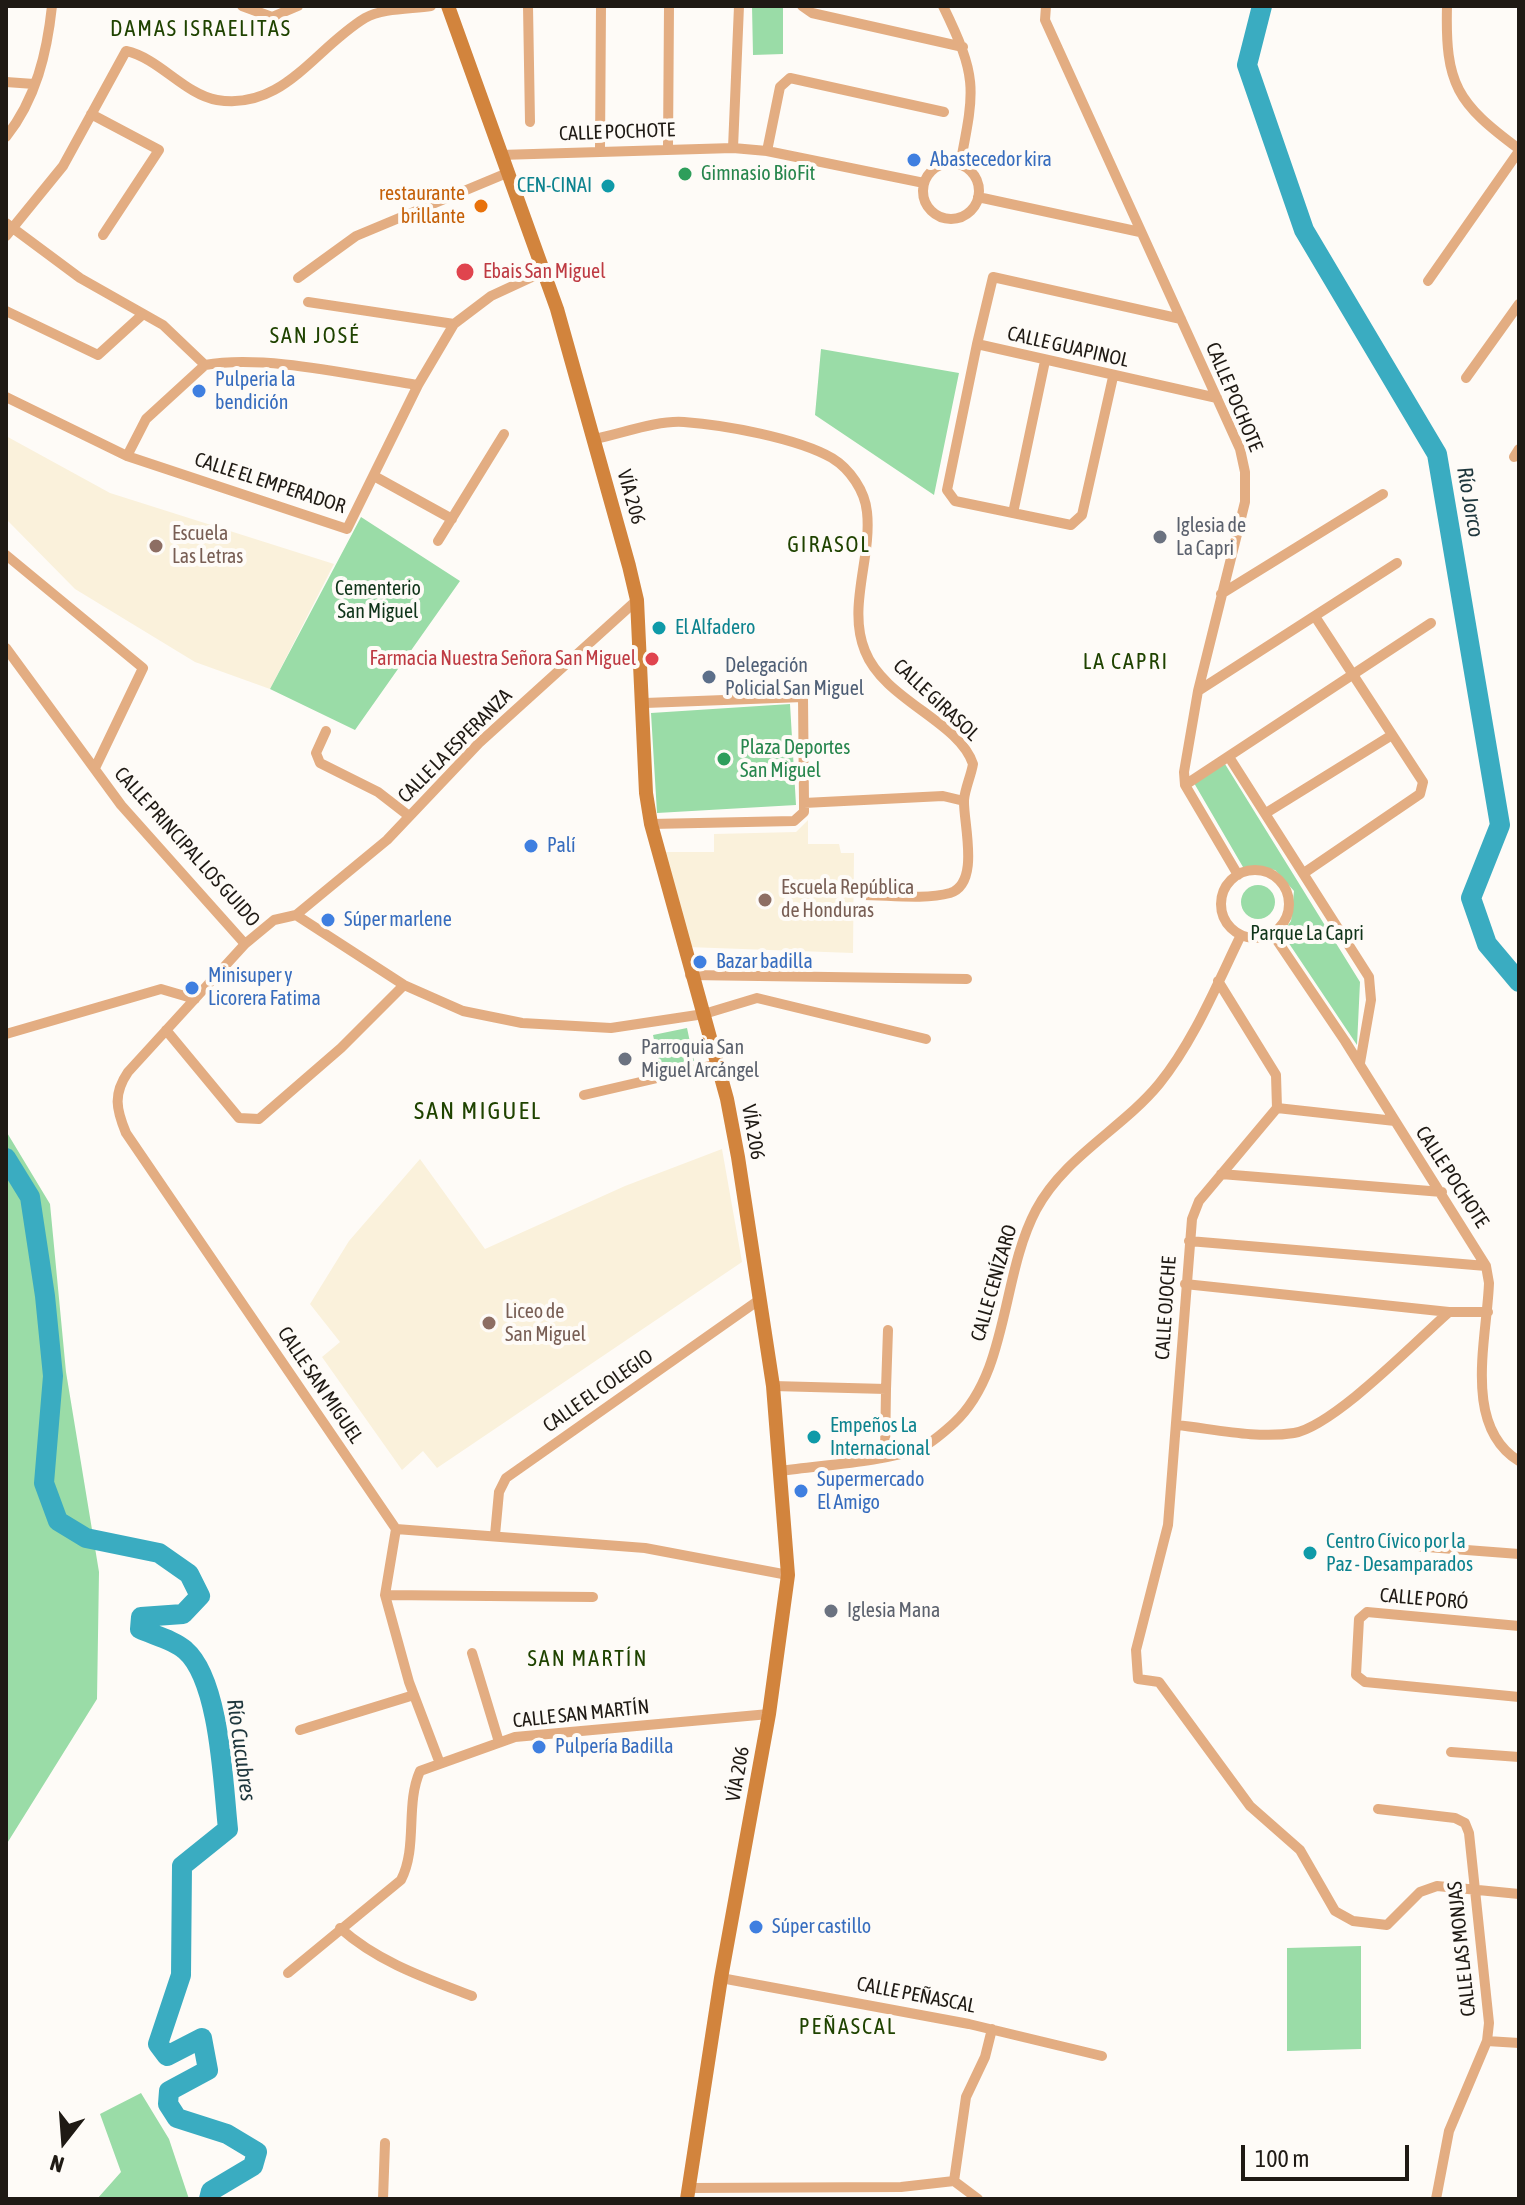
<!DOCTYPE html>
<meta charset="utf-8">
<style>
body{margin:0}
#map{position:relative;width:1525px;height:2205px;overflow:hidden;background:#fefbf7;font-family:"Asap Condensed",sans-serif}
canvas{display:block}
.frame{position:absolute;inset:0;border:8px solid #1f1a14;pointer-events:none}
.north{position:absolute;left:24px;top:2101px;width:80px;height:80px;-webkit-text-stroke:6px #fefbf7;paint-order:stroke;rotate:197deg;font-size:22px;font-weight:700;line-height:32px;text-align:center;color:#1f1a14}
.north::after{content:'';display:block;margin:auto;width:28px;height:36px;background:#1f1a14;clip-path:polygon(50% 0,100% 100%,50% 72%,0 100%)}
.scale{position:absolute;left:1241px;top:2145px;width:168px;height:36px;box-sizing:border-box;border:4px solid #1f1a14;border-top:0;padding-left:10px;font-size:24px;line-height:28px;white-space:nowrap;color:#1f1a14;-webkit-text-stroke:6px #fefbf7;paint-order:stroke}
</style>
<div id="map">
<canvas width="1525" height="2205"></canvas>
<div class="frame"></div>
<div class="north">N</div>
<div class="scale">100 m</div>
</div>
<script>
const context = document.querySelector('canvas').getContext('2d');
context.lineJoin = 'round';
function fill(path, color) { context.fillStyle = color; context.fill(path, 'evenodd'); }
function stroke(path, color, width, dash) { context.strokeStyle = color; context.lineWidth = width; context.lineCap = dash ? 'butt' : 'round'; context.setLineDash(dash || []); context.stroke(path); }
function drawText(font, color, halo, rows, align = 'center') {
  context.font = font + ' "Asap Condensed",sans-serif'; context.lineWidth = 8; context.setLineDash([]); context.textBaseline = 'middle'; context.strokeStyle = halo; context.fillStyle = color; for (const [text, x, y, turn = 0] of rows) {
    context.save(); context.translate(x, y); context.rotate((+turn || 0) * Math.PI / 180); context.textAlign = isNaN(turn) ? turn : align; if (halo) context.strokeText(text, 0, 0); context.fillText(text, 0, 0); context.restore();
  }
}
const education = new Path2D(`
 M 6,436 L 110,493 L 334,564 L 270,689 L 195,662 L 75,589 L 6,519 Z
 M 808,820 L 808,844 L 839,844 L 841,853 L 854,853 L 853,953 L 687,947 L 663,852 L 714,852 L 714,834 L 796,832 Z
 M 722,1149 L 742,1262 L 437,1468 L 423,1451 L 402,1470 L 322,1357 L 340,1342 L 310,1304 L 349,1241 L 420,1159 L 485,1249 L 625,1186 Z`);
const green = new Path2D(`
 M 752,6 L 783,6 L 783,54 L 753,55 Z
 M 821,349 L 959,373 L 934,495 L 815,415 Z
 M 361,517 L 460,581 L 355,730 L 270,689 Z
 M 790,704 L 796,805 L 657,813 L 651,713 Z
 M 1225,764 L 1360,982 L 1357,1045 L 1282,933 L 1291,921 L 1294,891 L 1275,870 L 1243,867 L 1194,783 Z
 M1241 902a17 17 0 1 1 34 0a17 17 0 1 1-34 0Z
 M 687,1028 L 694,1061 L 660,1068 L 653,1035 Z
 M 6,1131 L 50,1204 L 66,1372 L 99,1572 L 97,1699 L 6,1845 Z
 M 1361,1946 L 1361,2049 L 1287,2051 L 1287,1948 Z
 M 141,2093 L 169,2139 L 189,2199 L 97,2199 L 121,2172 L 100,2114 Z`);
const river = new Path2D(`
 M 1262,6 L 1247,65 L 1304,230 L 1437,454 L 1500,825 L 1471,898 L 1487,944 L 1519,982
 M 6,1158 L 30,1197 L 45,1296 L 53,1376 L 44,1483 L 58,1521 L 86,1538 L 159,1553 L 189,1574 L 200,1596 L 183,1614 L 141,1617 L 140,1629 C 153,1635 174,1640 185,1650 C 220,1680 223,1784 228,1829 L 182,1866 L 181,1975 L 158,2044 L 167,2056 L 202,2038 L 208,2070 L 169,2091 L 168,2104 L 177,2118 L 227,2134 L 257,2152 L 253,2166 L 211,2191 L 209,2199`);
const minor = new Path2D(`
 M 242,6 L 272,17 L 298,6
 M 528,6 L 530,122
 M 802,6 L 812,13 L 963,47
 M 943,6 C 978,78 975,88 960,165
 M 1046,6 L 1045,20 L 1240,449 L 1245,472 L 1245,502 L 1198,691 L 1184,772 L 1185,785 L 1238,875
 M 1447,6 C 1445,85 1457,103 1519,149
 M 6,82 L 34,84
 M 91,114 L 159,150 L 103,235
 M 6,137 C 36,99 47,53 52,6
 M 668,148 L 669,6
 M 733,148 L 739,6
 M 600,149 L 601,6
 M 767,151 L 780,87 L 790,78 L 944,112
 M 500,155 L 733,148 L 767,151 L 924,183
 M923 191a28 28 0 1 1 56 0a28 28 0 1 1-56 0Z
 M 978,197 L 1140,232
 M 6,223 L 80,278 L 163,325 L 205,365
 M 6,236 L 63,166 L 126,51 C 159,58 184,94 217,100 C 283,111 314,49 365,18 C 382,8 412,9 431,6
 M 298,278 L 356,236 L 507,173
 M 1428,281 L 1519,151
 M 308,302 L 454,324
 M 6,311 L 98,355 L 142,315
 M 1181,319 L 993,277 L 977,344 L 1217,398
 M 977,344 L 947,490 L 955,501 L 1071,525 L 1082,515 L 1113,377
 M 205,365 C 265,354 356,376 418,385
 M 1466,378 L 1519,304
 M 6,397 L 127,456 L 347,529 L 418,385 L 454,324 L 491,296 L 545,271
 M 594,439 C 621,434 656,420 684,422 C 725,425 797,438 832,458 C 850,469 865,491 867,512 C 872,558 847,607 865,651 C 884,700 959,721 973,764 C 971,776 965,788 964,800 C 963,823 981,883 950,893 C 924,900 889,895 862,895
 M 127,456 L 146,419 L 205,365
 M 1514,457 L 1519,449
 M 374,476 L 452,519
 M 1013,513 L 1045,361
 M 438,541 L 504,434
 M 6,555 L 143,668 L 95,768
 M 1221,594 L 1383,494
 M 6,648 L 121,805 L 245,944
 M 1198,691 L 1397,563
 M 645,703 L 803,697 L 804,803
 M 326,731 L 316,753 L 320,763 L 378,792 L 409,816
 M 1229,757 L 1369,977 L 1371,1000 L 1360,1063
 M 1185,785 L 1431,623
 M 1266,813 L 1392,735
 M 651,824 L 794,821 L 804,812 L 804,803 L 943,796 L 964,801
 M1221 904a34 34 0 1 1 68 0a34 34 0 1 1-68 0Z
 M 1304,873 L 1420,794 L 1423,782 L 1316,618
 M 296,915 L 387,840 L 479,743 L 637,600
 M 1272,933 L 1345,1041 L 1486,1266 L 1489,1283 C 1487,1339 1462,1426 1519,1461
 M 690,975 L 967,979
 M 1218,981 L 1276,1075 L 1277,1108 L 1199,1201 L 1192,1219 L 1168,1525 L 1136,1650 L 1138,1679 L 1159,1682 L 1250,1806 L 1300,1850 L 1335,1911 L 1353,1921 L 1387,1925 L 1420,1892 L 1437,1886 L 1519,1894
 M 166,1030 L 239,1118 L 259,1119 L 341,1048 L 404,985
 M 6,1034 L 161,989 L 195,999
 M 584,1095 L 718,1064
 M 1277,1108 L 1395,1121
 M 1221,1174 L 1442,1192
 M 1189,1241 L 1486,1266
 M 1185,1284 L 1449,1312 L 1488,1312
 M 773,1386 L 886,1389 L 885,1455
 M 886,1389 L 888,1330
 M 1177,1425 C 1214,1429 1257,1439 1294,1433 C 1334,1426 1416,1341 1449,1312
 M 781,1471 C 821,1465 884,1462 920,1448 C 931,1444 945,1431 954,1423 C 1009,1372 1001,1276 1036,1210 C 1064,1157 1122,1129 1159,1084 C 1194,1041 1217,984 1241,935
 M 396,1529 L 385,1595 L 409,1682 L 439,1761
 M 495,1535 L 499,1492 L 506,1478 L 759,1300
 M 1414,1546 L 1519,1554
 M 788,1575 L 645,1548 L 396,1529 L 126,1133 C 116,1109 113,1094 128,1072 L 245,944 L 274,920 L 296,915 L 404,985 L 463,1011 L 522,1023 L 611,1028 L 704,1014 L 757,998 L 926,1039
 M 385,1595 L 593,1597
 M 1519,1626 L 1367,1612 L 1359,1619 L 1356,1675 L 1365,1682 L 1519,1697
 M 472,1653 L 499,1742
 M 300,1730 L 414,1695
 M 1451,1752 L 1519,1757
 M 1378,1809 L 1455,1818 L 1465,1823 L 1469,1833 L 1489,2023 L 1487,2041 L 1449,2131 L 1436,2199
 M 340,1928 C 378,1962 425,1978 472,1996
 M 288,1973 L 401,1880 C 418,1847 405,1805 420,1771 L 515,1737 L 769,1714
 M 721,1978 L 969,2024 L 1102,2056
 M 1487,2041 L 1519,2043
 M 954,2181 L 966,2097 L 985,2057 L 992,2029
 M 689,2188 L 901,2187 L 954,2181 L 978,2199
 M 383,2199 L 385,2143`);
const secondary = new Path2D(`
 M 448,6 L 557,309 L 629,566 L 637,600 L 646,793 L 651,824 L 727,1099 L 738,1157 L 773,1386 L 788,1575 L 769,1714 L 721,1978 L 687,2199`);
const markers = [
 [914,160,8,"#3f7fe0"],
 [685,174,8,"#2e9e5b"],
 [608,186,8,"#0f9aa8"],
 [481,206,8,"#e8710a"],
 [465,272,10,"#e0444e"],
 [199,391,8,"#3f7fe0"],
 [1160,537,8,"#6b7280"],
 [156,546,8,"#8d6e63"],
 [659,628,8,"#0f9aa8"],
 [652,659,8,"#e0444e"],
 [709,677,8,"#5c6f8a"],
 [724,759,8,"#2e9e5b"],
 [531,846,8,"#3f7fe0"],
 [765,900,8,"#8d6e63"],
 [328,920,8,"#3f7fe0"],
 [700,962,8,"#3f7fe0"],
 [192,988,8,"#3f7fe0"],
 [625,1059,8,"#6b7280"],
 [489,1323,8,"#8d6e63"],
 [814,1437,8,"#0f9aa8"],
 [801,1491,8,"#3f7fe0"],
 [1310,1553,8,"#0f9aa8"],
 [831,1611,8,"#6b7280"],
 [539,1747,8,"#3f7fe0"],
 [756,1927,8,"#3f7fe0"]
];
const streetNames = [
 ["CALLE POCHOTE",617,132,-2],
 ["CALLE GUAPINOL",1068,347,13],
 ["CALLE POCHOTE",1234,397,67],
 ["CALLE EL EMPERADOR",270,483,18],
 ["VÍA 206",631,497,74],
 ["CALLE GIRASOL",936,700,43],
 ["CALLE LA ESPERANZA",455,746,-45],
 ["CALLE PRINCIPAL LOS GUIDO",187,847,48],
 ["VÍA 206",753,1132,80],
 ["CALLE POCHOTE",1452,1177,57],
 ["CALLE CENÍZARO",994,1283,-74],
 ["CALLE OJOCHE",1166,1308,-86],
 ["CALLE SAN MIGUEL",320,1385,56],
 ["CALLE EL COLEGIO",598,1391,-35],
 ["CALLE PORÓ",1424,1599,5],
 ["CALLE SAN MARTÍN",581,1714,-6],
 ["VÍA 206",738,1774,-80],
 ["CALLE LAS MONJAS",1462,1949,-96],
 ["CALLE PEÑASCAL",916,1995,11]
];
const shopNames = [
 ["Abastecedor kira",930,160],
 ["Pulperia la",215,380],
 ["bendición",215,403],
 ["Palí",547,846],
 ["Súper marlene",344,920],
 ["Bazar badilla",716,962],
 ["Minisuper y",208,976],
 ["Licorera Fatima",208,999],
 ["Supermercado",817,1480],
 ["El Amigo",817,1503],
 ["Pulpería Badilla",555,1747],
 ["Súper castillo",772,1927]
];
const leisureNames = [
 ["Gimnasio BioFit",701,174],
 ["Plaza Deportes",740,748],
 ["San Miguel",740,771]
];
const cultureNames = [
 ["CEN-CINAI",592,186,"right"],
 ["El Alfadero",675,628],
 ["Empeños La",830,1426],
 ["Internacional",830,1449],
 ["Centro Cívico por la",1326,1542],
 ["Paz - Desamparados",1326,1565]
];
const foodNames = [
 ["restaurante",465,194],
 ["brillante",465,217]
];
const healthNames = [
 ["Ebais San Miguel",483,272],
 ["Farmacia Nuestra Señora San Miguel",636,659,"right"]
];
const worshipNames = [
 ["Iglesia de",1176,526],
 ["La Capri",1176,549],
 ["Parroquia San",641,1048],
 ["Miguel Arcángel",641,1071],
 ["Iglesia Mana",847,1611]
];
const educationNames = [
 ["Escuela",172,534],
 ["Las Letras",172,557],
 ["Escuela República",781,888],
 ["de Honduras",781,911],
 ["Liceo de",505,1312],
 ["San Miguel",505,1335]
];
const parkNames = [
 ["Cementerio",378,589],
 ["San Miguel",378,612],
 ["Parque La Capri",1307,934]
];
const serviceNames = [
 ["Delegación",725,666],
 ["Policial San Miguel",725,689]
];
const neighbourhoodNames = [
 ["DAMAS ISRAELITAS",201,29],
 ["SAN JOSÉ",315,336],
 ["GIRASOL",829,545],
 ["LA CAPRI",1126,662],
 ["SAN MARTÍN",588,1659],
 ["PEÑASCAL",848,2027]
];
const waterNames = [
 ["Río Jorco",1470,502,80],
 ["Río Cucubres",241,1750,82]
];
const quarterNames = [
 ["SAN MIGUEL",478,1111]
];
fill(education, '#faf1db');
fill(green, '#9adca7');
stroke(river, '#3aacc1', 20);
stroke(minor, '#e3ad82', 10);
stroke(secondary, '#d2843d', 14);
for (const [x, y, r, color] of markers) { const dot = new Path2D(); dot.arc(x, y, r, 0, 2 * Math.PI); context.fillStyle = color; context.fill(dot); stroke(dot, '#fefbf7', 3); }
drawText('20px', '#1f1a14', '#fefbf7', streetNames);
drawText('20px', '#366cbe', '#fefbf7', shopNames, 'left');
drawText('20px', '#27864d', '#fefbf7', leisureNames, 'left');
drawText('20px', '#0d838f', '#fefbf7', cultureNames, 'left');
drawText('20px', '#c56008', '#fefbf7', foodNames, 'right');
drawText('20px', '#be3a42', '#fefbf7', healthNames, 'left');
drawText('20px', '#5b616d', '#fefbf7', worshipNames, 'left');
drawText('20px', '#785e54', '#fefbf7', educationNames, 'left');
drawText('20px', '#0f3419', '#fefbf7', parkNames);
drawText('20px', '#4e5e75', '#fefbf7', serviceNames, 'left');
context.letterSpacing = '2px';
drawText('22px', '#1f4300', '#fefbf7', neighbourhoodNames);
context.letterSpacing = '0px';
drawText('italic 22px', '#1e363c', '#fefbf7', waterNames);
context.letterSpacing = '2px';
drawText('24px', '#1f4300', '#fefbf7', quarterNames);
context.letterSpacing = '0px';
</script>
